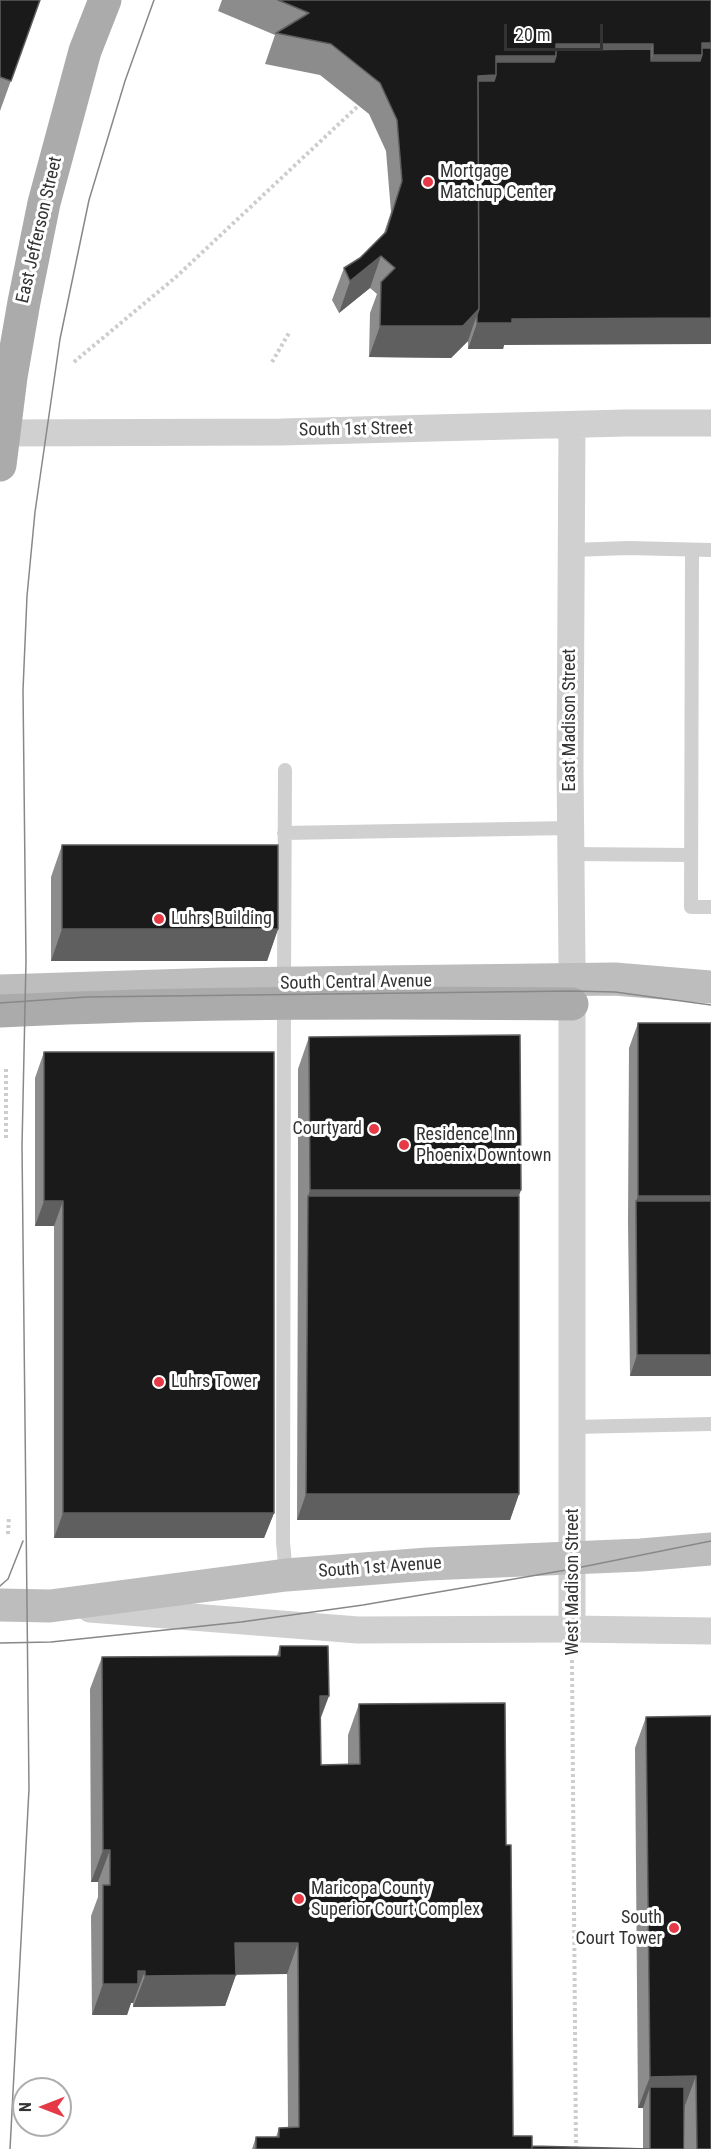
<!DOCTYPE html>
<style>
body{margin:0}
#map{position:relative;width:711px;height:2149px;overflow:hidden;background:#fff;font-family:"Roboto Condensed",sans-serif}
canvas{display:block}
.north{position:absolute;left:12px;top:2077px;width:60px;height:60px;box-sizing:border-box;background:#fff;border:2px solid #adadad;border-radius:50%;rotate:270deg;font-size:16px;font-weight:700;line-height:24px;text-align:center;color:#333}
.north::after{content:'';display:block;margin:auto;width:21px;height:27px;background:#e63946;clip-path:polygon(50% 0,100% 100%,50% 72%,0 100%)}
.scale{position:absolute;left:504px;top:24px;width:99px;height:27px;box-sizing:border-box;border:3px solid #333;border-top:0;padding-left:8px;font-size:18px;line-height:21px;white-space:nowrap;color:#333;-webkit-text-stroke:4px #fff;paint-order:stroke}
</style>
<div id="map">
<canvas width="711" height="2149"></canvas>
<div class="north">N</div>
<div class="scale">20 m</div>
</div>
<script>
const context = document.querySelector('canvas').getContext('2d');
context.lineJoin = 'round';
function stroke(path, color, width, dash) { context.strokeStyle = color; context.lineWidth = width; context.lineCap = dash ? 'butt' : 'round'; context.setLineDash(dash || []); context.stroke(path); }
function fill(path, color) { context.fillStyle = color; context.fill(path, 'evenodd'); }
function drawText(font, color, halo, rows, align = 'center') {
  context.font = font + ' "Roboto Condensed",sans-serif'; context.lineWidth = 6; context.setLineDash([]); context.textBaseline = 'middle'; context.strokeStyle = halo; context.fillStyle = color; for (const [text, x, y, turn = 0] of rows) {
    context.save(); context.translate(x, y); context.rotate((+turn || 0) * Math.PI / 180); context.textAlign = isNaN(turn) ? turn : align; if (halo) context.strokeText(text, 0, 0); context.fillText(text, 0, 0); context.restore();
  }
}
const path = new Path2D(`
 M 74,362 L 176,277 L 358,106
 M 272,362 L 289,333
 M 6,1069 L 6,1141
 M 8,1534 L 9,1516
 M 572,1660 L 576,2149`);
const service = new Path2D(`
 M 572,550 L 628,548 L 711,550
 M 692,550 L 691,907 L 711,907
 M 284,833 L 570,828
 M 570,854 L 691,855
 M 284,983 L 285,770
 M 284,1004 L 283,1542 L 286,1575
 M 573,1427 L 711,1424`);
const minor = new Path2D(`
 M 572,425 L 570,767 L 572,964 L 572,1629
 M 0,433 L 281,432 L 625,423 L 711,423
 M 90,1609 L 358,1630 L 572,1629 L 711,1631`);
const secondary = new Path2D(`
 M 0,991 L 222,984 L 615,979 L 711,987
 M 0,1605 L 50,1606 L 286,1575 L 428,1564 L 641,1555 L 711,1549`);
const primary = new Path2D(`
 M 0,465 L 11,377 L 24,302 L 44,203 L 85,51 L 105,0
 M 0,1011 C 190,1002 381,1002 572,1004`);
const tram = new Path2D(`
 M 0,1003 L 86,997 L 572,991 L 615,992 L 711,1005
 M 0,1586 L 8,1579 L 23,1541
 M 0,1643 L 51,1642 L 241,1622 L 363,1605 L 572,1569 L 711,1541
 M 10,2149 L 29,1789 L 22,1146 L 26,961 L 23,690 L 27,596 L 35,512 L 60,339 L 89,200 L 125,81 L 154,0`);
const wall = new Path2D(`
 M 0,0 L 40,0 L 0,111 Z
 M 222,0 L 711,0 L 504,345 L 503,349 L 468,349 L 468,341 L 451,358 L 369,357 L 370,313 L 377,294 L 370,288 L 339,313 L 332,300 L 344,268 L 360,258 L 384,233 L 391,212 L 386,151 L 369,114 L 320,75 L 265,64 L 275,35 L 218,11 Z
 M 62,845 L 278,929 L 267,961 L 51,961 L 51,877 Z
 M 638,1023 L 711,1376 L 630,1376 L 628,1222 L 629,1048 Z
 M 309,1037 L 519,1196 L 519,1494 L 510,1520 L 297,1520 L 298,1222 L 298,1069 Z
 M 44,1052 L 274,1513 L 264,1538 L 54,1538 L 54,1226 L 35,1226 L 35,1078 Z
 M 280,1646 L 320,1720 L 321,1765 L 348,1764 L 348,1735 L 359,1704 L 506,1845 L 513,2136 L 532,2146 L 643,2149 L 643,2108 L 638,2108 L 635,1748 L 646,1717 L 711,2149 L 685,2149 L 684,2108 L 684,2149 L 252,2149 L 256,2137 L 276,2137 L 279,2128 L 288,2127 L 287,1974 L 236,1974 L 225,2006 L 133,2007 L 133,2003 L 131,2003 L 127,2015 L 92,2015 L 91,1916 L 98,1897 L 98,1882 L 91,1882 L 90,1689 L 102,1657 L 277,1656 Z`);
const shadedWall = new Path2D(`
 M 702,43 L 711,43 L 711,74 L 642,87 L 653,55 Z
 M 556,44 L 653,44 L 642,75 L 476,107 L 478,76 L 496,56 Z
 M 381,256 L 370,288 L 339,313 L 350,281 Z
 M 479,309 L 468,341 L 451,358 L 369,357 L 380,326 Z
 M 711,318 L 711,344 L 504,345 L 503,349 L 468,349 L 477,323 L 512,319 Z
 M 62,929 L 278,929 L 267,961 L 51,961 Z
 M 310,1190 L 521,1190 L 510,1222 L 308,1196 Z
 M 638,1196 L 711,1196 L 711,1222 L 636,1201 Z
 M 44,1201 L 63,1201 L 54,1226 L 35,1226 Z
 M 637,1355 L 711,1355 L 711,1376 L 630,1376 Z
 M 306,1494 L 519,1494 L 510,1520 L 297,1520 Z
 M 63,1513 L 274,1513 L 264,1538 L 54,1538 Z
 M 320,1696 L 329,1696 L 317,1728 Z
 M 103,1850 L 110,1850 L 98,1882 L 91,1882 Z
 M 235,1943 L 298,1943 L 287,1974 L 224,1975 Z
 M 138,1971 L 145,1971 L 133,2003 L 131,2003 L 127,2015 L 92,2015 L 103,1984 Z
 M 236,1975 L 225,2006 L 133,2007 L 145,1976 Z
 M 696,2076 L 684,2108 L 650,2087 L 643,2108 L 638,2108 L 650,2077 Z`);
const building = new Path2D(`
 M 0,0 L 40,0 L 11,81 L 0,77 Z
 M 278,0 L 711,0 L 711,43 L 702,43 L 702,55 L 653,55 L 653,44 L 556,44 L 556,56 L 496,56 L 496,75 L 478,76 L 479,309 L 463,326 L 380,326 L 381,282 L 395,268 L 381,256 L 350,281 L 344,268 L 360,258 L 386,232 L 402,181 L 397,120 L 380,83 L 331,44 L 276,33 L 309,13 Z
 M 702,48 L 711,48 L 711,318 L 512,319 L 512,323 L 477,323 L 477,315 L 479,309 L 478,81 L 494,81 L 496,75 L 496,62 L 554,62 L 556,56 L 556,50 L 651,49 L 651,61 L 700,61 L 702,55 Z
 M 62,845 L 278,845 L 278,929 L 62,929 Z
 M 638,1023 L 711,1023 L 711,1196 L 638,1196 Z
 M 520,1035 L 521,1190 L 310,1190 L 309,1037 Z
 M 44,1052 L 274,1052 L 274,1513 L 63,1513 L 63,1201 L 44,1201 Z
 M 308,1196 L 519,1196 L 519,1494 L 306,1494 Z
 M 636,1201 L 711,1201 L 711,1355 L 637,1355 Z
 M 280,1646 L 328,1646 L 329,1696 L 320,1696 L 321,1765 L 360,1764 L 359,1704 L 505,1703 L 506,1845 L 511,1845 L 513,2136 L 532,2136 L 532,2149 L 256,2149 L 256,2137 L 279,2137 L 279,2128 L 299,2127 L 298,1943 L 235,1943 L 236,1975 L 145,1976 L 145,1971 L 138,1971 L 138,1984 L 103,1984 L 103,1885 L 110,1885 L 110,1850 L 103,1850 L 102,1657 L 280,1656 Z
 M 711,1716 L 711,2149 L 697,2149 L 696,2076 L 650,2077 L 646,1717 Z
 M 650,2087 L 684,2087 L 684,2149 L 532,2149 L 532,2146 L 650,2149 Z`);
const markers = [
 [428,182,6,"#e63946"],
 [159,919,6,"#e63946"],
 [374,1129,6,"#e63946"],
 [404,1145,6,"#e63946"],
 [159,1382,6,"#e63946"],
 [299,1899,6,"#e63946"],
 [674,1928,6,"#e63946"]
];
const poiNames = [
 ["Mortgage",440,172],
 ["Matchup Center",440,193],
 ["Luhrs Building",171,919],
 ["Courtyard",362,1129,"right"],
 ["Residence Inn",416,1135],
 ["Phoenix Downtown",416,1156],
 ["Luhrs Tower",171,1382],
 ["Maricopa County",311,1889],
 ["Superior Court Complex",311,1910],
 ["South",662,1918,"right"],
 ["Court Tower",662,1939,"right"]
];
const streetNames = [
 ["East Jefferson Street",40,230,-77],
 ["South 1st Street",356,430,-1],
 ["East Madison Street",570,720,-90],
 ["South Central Avenue",356,983,-1],
 ["South 1st Avenue",380,1568,-4],
 ["West Madison Street",573,1582,-90]
];
stroke(path, '#cdcdcd', 4, [3, 3]);
stroke(service, '#d0d0d0', 14);
stroke(minor, '#d0d0d0', 27);
stroke(secondary, '#bdbdbd', 33);
stroke(primary, '#ababab', 33);
stroke(tram, '#888', 1.5);
fill(wall, '#8c8c8c');
fill(shadedWall, '#5f5f5f');
fill(building, '#1a1a1a');
stroke(building, '#5f5f5f', 1.5);
for (const [x, y, r, color] of markers) { const dot = new Path2D(); dot.arc(x, y, r, 0, 2 * Math.PI); context.fillStyle = color; context.fill(dot); stroke(dot, '#fff', 2); }
drawText('18px', '#333', '#fff', poiNames, 'left');
drawText('18px', '#333', '#fff', streetNames);
</script>
